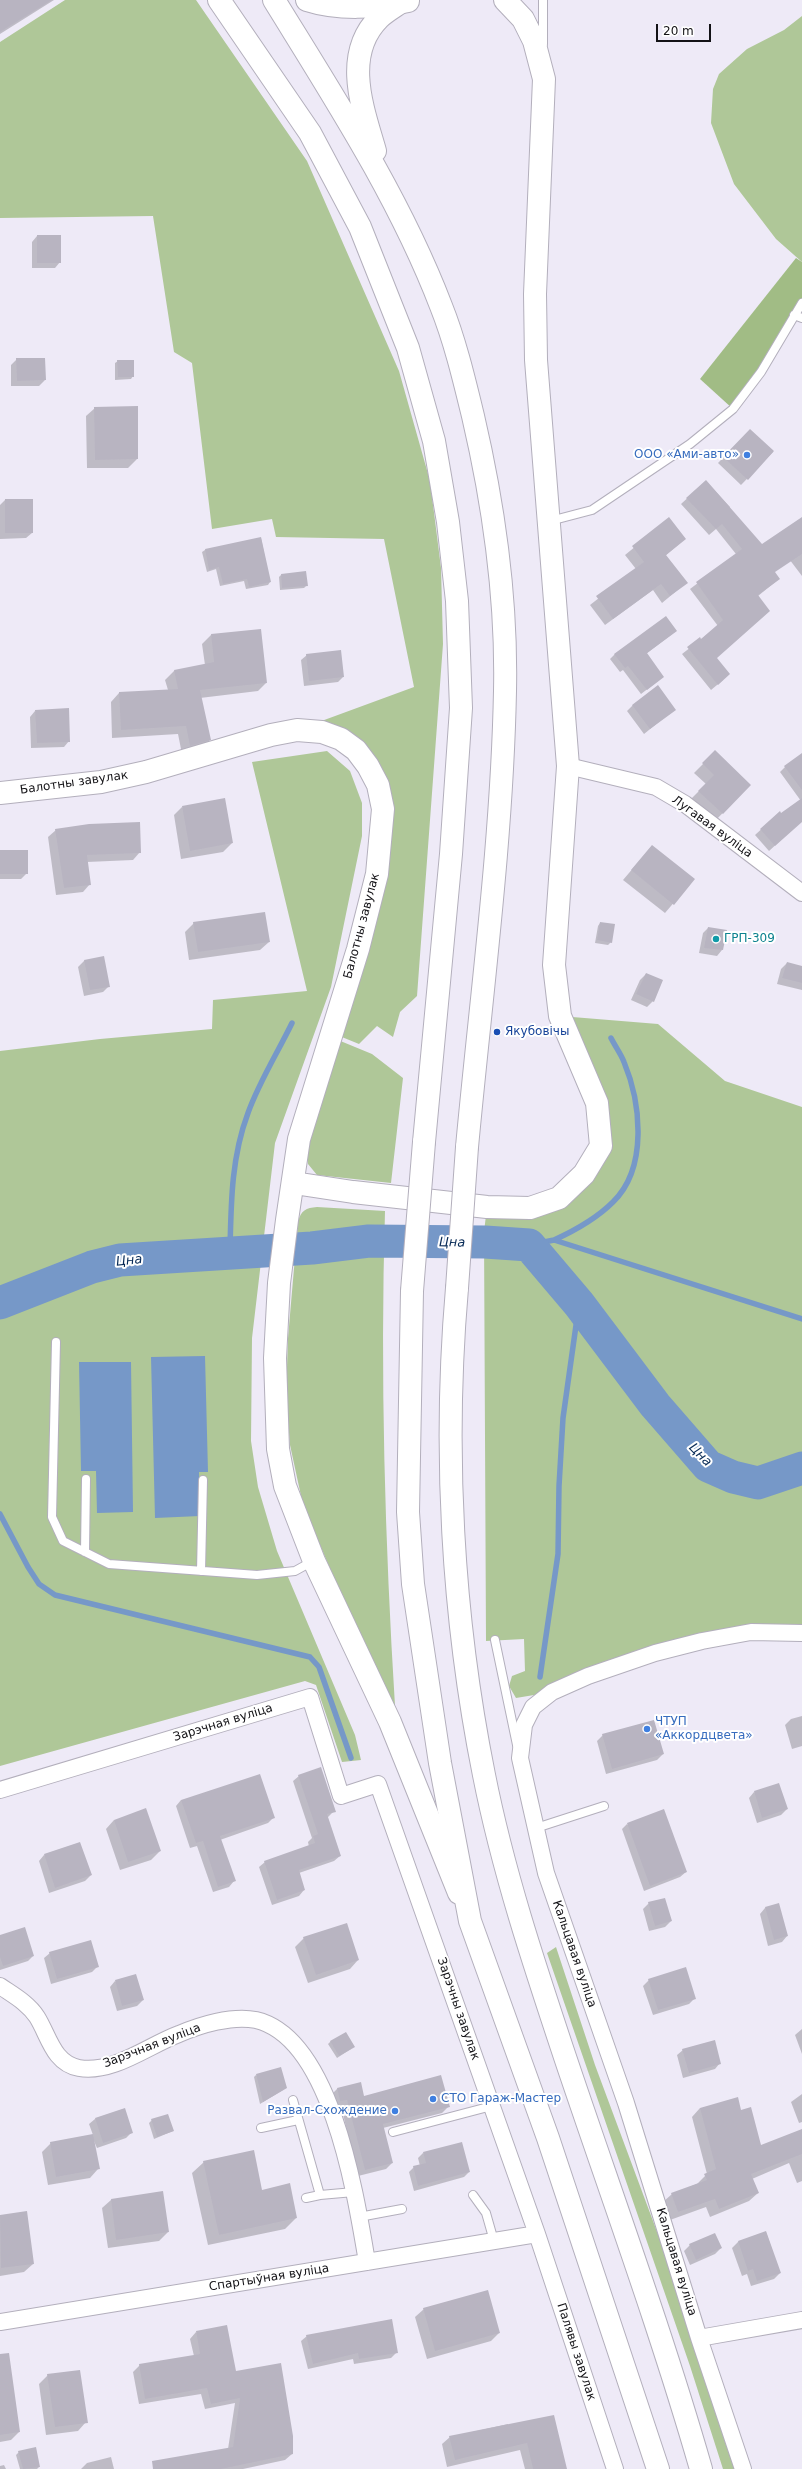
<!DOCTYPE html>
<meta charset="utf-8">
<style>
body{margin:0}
#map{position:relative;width:802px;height:2469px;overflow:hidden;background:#eeeaf7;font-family:"DejaVu Sans",sans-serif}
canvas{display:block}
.scale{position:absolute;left:656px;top:24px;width:55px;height:18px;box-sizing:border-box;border:2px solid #131216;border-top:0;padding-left:5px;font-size:12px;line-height:14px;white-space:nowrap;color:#131216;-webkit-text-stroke:3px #fff;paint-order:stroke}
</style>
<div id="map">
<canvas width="802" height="2469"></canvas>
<div class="scale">20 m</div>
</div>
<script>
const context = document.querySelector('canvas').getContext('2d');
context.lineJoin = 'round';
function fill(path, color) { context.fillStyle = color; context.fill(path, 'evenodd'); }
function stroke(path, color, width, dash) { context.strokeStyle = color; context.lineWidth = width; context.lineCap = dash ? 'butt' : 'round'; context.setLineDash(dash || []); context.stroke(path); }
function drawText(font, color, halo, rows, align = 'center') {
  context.font = font + ' "DejaVu Sans",sans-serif'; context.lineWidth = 4; context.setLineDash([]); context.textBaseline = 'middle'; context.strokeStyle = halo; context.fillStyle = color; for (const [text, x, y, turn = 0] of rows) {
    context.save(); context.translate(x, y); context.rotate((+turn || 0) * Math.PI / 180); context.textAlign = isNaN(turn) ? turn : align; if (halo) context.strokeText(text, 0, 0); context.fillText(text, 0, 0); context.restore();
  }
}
const green = new Path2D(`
 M 65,0 L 196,0 L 307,161 L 399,371 L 430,481 L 441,568 L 443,644 L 417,996 L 400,1012 L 393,1037 L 377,1026 L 359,1044 L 332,1033 L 382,833 L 356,750 L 297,730 L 414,687 L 384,539 L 276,537 L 272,519 L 212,529 L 192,363 L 174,352 L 153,216 L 0,218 L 0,42 Z
 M 802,16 L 802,262 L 776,239 L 734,184 L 711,123 L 713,89 L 719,74 L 747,49 L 784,30 Z
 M 327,751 L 350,771 L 362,803 L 362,836 L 331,987 L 275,1143 L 252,1338 L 251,1441 L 258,1487 L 277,1551 L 355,1735 L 361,1760 L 342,1762 L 316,1685 L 305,1681 L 0,1766 L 0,1051 L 100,1039 L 212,1029 L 213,1000 L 307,991 L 252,762 Z
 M 560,1016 L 658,1024 L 725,1081 L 802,1107 L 802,1633 L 751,1632 L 552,1692 L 516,1698 L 509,1686 L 512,1676 L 525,1671 L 524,1639 L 486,1641 L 484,1232 L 487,1207 L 559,1198 L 601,1146 Z
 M 338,1040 L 372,1054 L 403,1078 L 391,1183 L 317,1175 L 308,1164 L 305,1146 Z
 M 317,1207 L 385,1211 C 380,1376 385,1542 395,1706 L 388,1705 L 303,1505 L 290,1445 L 286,1396 L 288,1338 L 298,1222 C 301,1210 306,1208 317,1207 Z
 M 556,1947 L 595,2065 L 669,2264 L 739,2469 L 723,2469 L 690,2366 L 547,1953 Z`);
const forest = new Path2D(`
 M 796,258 L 802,262 L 802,303 L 733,409 L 700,379 Z`);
const water = new Path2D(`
 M 205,1356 L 208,1472 L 199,1472 L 200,1516 L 155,1518 L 151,1357 Z
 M 79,1362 L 131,1362 L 133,1512 L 97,1513 L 96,1471 L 81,1471 Z`);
const shadow = new Path2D(`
 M 0,0 L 54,0 L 0,34 Z
 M 37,236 L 60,262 L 55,268 L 32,268 L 32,242 Z
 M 17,359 L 45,380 L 39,386 L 11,386 L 11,365 Z
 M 118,361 L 133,376 L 131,379 L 115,380 L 115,363 Z
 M 137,407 L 137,459 L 128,468 L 87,468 L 86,416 L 95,408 Z
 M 750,430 L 773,452 L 741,485 L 718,463 Z
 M 706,481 L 730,507 L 728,509 L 779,579 L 758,596 L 716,658 L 723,680 L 711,690 L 682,654 L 718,626 L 690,589 L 736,554 L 716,529 L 709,535 L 681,504 Z
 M 5,500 L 32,533 L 26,538 L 0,539 L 0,505 Z
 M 669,519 L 685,539 L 665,556 L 686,583 L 662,603 L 653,590 L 605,625 L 590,605 L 636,569 L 625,555 Z
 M 802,520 L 802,576 L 774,539 Z
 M 261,538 L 270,582 L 268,585 L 246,589 L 244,581 L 220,586 L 216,569 L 207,572 L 202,552 L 205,550 Z
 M 281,575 L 307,585 L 304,588 L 280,590 L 279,577 Z
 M 260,630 L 266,683 L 258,691 L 200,698 L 210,740 L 201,748 L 182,754 L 178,734 L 112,738 L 111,702 L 119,693 L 168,690 L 165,680 L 174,671 L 205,665 L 202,644 L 211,635 Z
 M 676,631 L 646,654 L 658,681 L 641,694 L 623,670 L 620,672 L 610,659 L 615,654 Z
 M 307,655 L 343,677 L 338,682 L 304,686 L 301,660 Z
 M 633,705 L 675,709 L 644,734 L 627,711 Z
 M 35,711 L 69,741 L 64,747 L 31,748 L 30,717 Z
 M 715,752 L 750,785 L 714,822 L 690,800 L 706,784 L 694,773 Z
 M 802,766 L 802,821 L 769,851 L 755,835 L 779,813 L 781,814 L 801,801 L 780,772 L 785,767 Z
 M 182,807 L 232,843 L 223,852 L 181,859 L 174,815 Z
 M 56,830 L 140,852 L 133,860 L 87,862 L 90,884 L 83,892 L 56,895 L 48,837 Z
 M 652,846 L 694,879 L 665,913 L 623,880 Z
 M 0,851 L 27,873 L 21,879 L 0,879 Z
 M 194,923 L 269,942 L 260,950 L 189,960 L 185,932 Z
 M 600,923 L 611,942 L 608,945 L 595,943 L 598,926 Z
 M 708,928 L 722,950 L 717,956 L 699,953 L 703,933 Z
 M 103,957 L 109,986 L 103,992 L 84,996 L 78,967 L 84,961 Z
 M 787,963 L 802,967 L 802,990 L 777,984 L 781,969 Z
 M 646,974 L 653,1001 L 647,1007 L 631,1000 L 640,980 Z
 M 802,1716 L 802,1746 L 792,1749 L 785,1725 L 791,1719 Z
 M 603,1735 L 663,1754 L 657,1760 L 606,1774 L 597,1741 Z
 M 299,1776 L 334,1811 L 327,1818 L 340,1856 L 334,1861 L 299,1873 L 304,1890 L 299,1896 L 272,1905 L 259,1867 L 265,1862 L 309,1847 L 308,1842 L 312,1838 L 293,1781 Z
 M 754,1792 L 787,1809 L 781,1815 L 757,1823 L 749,1798 Z
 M 181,1800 L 273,1818 L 268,1823 L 220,1840 L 234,1881 L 229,1887 L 213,1892 L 197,1846 L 190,1848 L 176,1806 Z
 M 114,1820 L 160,1851 L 151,1860 L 120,1870 L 106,1829 Z
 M 627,1824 L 686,1872 L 680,1877 L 644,1891 L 622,1829 Z
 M 44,1855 L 91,1875 L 85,1881 L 49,1893 L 39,1861 Z
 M 649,1903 L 671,1921 L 665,1927 L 649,1931 L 643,1909 Z
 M 778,1905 L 787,1936 L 782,1942 L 768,1946 L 760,1914 L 765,1908 Z
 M 0,1936 L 33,1956 L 28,1961 L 0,1970 Z
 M 304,1938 L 358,1960 L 350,1969 L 308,1983 L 295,1947 Z
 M 50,1953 L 97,1967 L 92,1972 L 51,1984 L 44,1958 Z
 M 649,1980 L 695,1998 L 689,2004 L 653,2015 L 643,1986 Z
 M 115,1981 L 143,2000 L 137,2006 L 117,2011 L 110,1987 Z
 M 802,2029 L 802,2054 L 795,2035 Z
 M 331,2041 L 351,2049 L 337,2058 L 328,2044 Z
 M 683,2050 L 720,2063 L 715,2069 L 683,2078 L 677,2055 Z
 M 256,2075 L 283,2090 L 260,2104 L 254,2077 Z
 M 360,2083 L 363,2097 L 448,2107 L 442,2113 L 383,2128 L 392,2163 L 386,2169 L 358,2176 L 341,2106 L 334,2107 L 331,2095 L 337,2089 Z
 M 802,2094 L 802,2122 L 799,2123 L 791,2102 Z
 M 700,2108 L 740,2111 L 761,2147 L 802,2130 L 802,2181 L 797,2183 L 789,2163 L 752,2179 L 758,2193 L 749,2201 L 710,2217 L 706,2207 L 670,2220 L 663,2202 L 672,2194 L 697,2184 L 707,2174 L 692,2117 Z
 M 124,2109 L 132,2132 L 126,2138 L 97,2148 L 93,2139 L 98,2169 L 90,2178 L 48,2185 L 42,2152 L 51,2143 L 93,2135 L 89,2124 L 95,2119 Z
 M 152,2120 L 173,2131 L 154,2139 L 149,2123 Z
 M 423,2153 L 469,2172 L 464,2177 L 414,2191 L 409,2172 L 414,2167 L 420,2166 L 418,2158 Z
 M 204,2162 L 262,2191 L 296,2218 L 285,2229 L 208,2245 L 192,2173 Z
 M 162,2192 L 168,2232 L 159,2241 L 108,2248 L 102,2208 L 111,2200 Z
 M 26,2212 L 33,2264 L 24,2272 L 0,2276 L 0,2216 Z
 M 766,2232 L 780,2273 L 774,2279 L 751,2286 L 747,2274 L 742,2276 L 732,2248 L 738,2242 Z
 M 690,2245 L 721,2248 L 715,2254 L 690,2265 L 684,2251 Z
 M 424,2309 L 499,2333 L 491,2341 L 427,2359 L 415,2317 Z
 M 196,2332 L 236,2372 L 292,2454 L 285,2460 L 243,2469 L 164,2469 L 228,2449 L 235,2403 L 205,2409 L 201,2394 L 139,2404 L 133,2372 L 140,2365 L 194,2356 L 190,2339 Z
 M 307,2336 L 397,2352 L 391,2358 L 354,2364 L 353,2359 L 308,2369 L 301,2341 Z
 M 48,2375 L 86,2422 L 78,2431 L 46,2435 L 39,2384 Z
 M 0,2382 L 19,2432 L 11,2440 L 0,2442 Z
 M 508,2424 L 508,2426 L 566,2469 L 525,2469 L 520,2450 L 447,2467 L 442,2444 L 450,2437 Z
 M 19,2452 L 39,2467 L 37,2469 L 20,2469 L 16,2455 Z
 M 111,2457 L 114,2469 L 81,2469 L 87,2463 Z
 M 4,2465 L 6,2469 L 0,2469 L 0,2466 Z`);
const stream = new Path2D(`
 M 554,1240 C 576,1230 596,1219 613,1202 C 648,1168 641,1103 624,1062 C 621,1054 615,1046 611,1038
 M 529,1245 L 554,1240 L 802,1319
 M 230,1252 C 231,1205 231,1158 248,1113 C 259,1082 278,1052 292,1023
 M 0,1514 L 28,1567 L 39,1584 L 55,1595 L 310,1657 L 319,1667 L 351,1758
 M 540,1677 L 558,1554 L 559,1486 L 563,1418 L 579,1304`);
const river = new Path2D(`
 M 0,1303 L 92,1267 L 120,1260 L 312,1248 L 369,1241 L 485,1242 L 529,1245 L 579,1304 L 655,1405 L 708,1466 L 733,1477 L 758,1483 L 802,1468`);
const building = new Path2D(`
 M 0,0 L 52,0 L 0,32 Z
 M 37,235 L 61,235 L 61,263 L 37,263 Z
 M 16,358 L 45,358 L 46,380 L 17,381 Z
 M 117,360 L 134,360 L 134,377 L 118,377 Z
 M 138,406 L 138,459 L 95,460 L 94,407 Z
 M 750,429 L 774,451 L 748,480 L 723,457 Z
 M 706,480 L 762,544 L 802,517 L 802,554 L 775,572 L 780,579 L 758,595 L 770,611 L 717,658 L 730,674 L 718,685 L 687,647 L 700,637 L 701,639 L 723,620 L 696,582 L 742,549 L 722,524 L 716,529 L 686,498 Z
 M 5,499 L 33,499 L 33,533 L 5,533 Z
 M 669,517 L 686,539 L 666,555 L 688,583 L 670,596 L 661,584 L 613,619 L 596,596 L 644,562 L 632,546 Z
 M 261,537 L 271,582 L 249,587 L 247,579 L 223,584 L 219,567 L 209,570 L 205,549 Z
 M 306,571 L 308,586 L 282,588 L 281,574 Z
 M 666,616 L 677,631 L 647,653 L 664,677 L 647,690 L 628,666 L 625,668 L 614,654 Z
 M 261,629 L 267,683 L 200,690 L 211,740 L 190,746 L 186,726 L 121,730 L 119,692 L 178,689 L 174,670 L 214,662 L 211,634 Z
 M 341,650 L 344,677 L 309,681 L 306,654 Z
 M 658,685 L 676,710 L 650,729 L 632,705 Z
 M 69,708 L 70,742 L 37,743 L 35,710 Z
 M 715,750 L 751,785 L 723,814 L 698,791 L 714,775 L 702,763 Z
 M 802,753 L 802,790 L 784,766 Z
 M 225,798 L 233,843 L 190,851 L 182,806 Z
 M 802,798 L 802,822 L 775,846 L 760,829 L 780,811 L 781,813 Z
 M 140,822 L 141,853 L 87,855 L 91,885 L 64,888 L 55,829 L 89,824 Z
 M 652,845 L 695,879 L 674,905 L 631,870 Z
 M 0,850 L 28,850 L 28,874 L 0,874 Z
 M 265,912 L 270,942 L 198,952 L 193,922 Z
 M 600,922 L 615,924 L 612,943 L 597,940 Z
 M 708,927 L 727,930 L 723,950 L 704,948 Z
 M 104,956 L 110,987 L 90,990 L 84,960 Z
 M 787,962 L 802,966 L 802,983 L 782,978 Z
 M 646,973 L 663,980 L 654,1002 L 636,994 Z
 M 654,1720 L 664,1754 L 612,1769 L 602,1734 Z
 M 321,1767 L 336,1812 L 327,1814 L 341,1856 L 299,1870 L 305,1890 L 277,1900 L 264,1861 L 315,1843 L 313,1836 L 318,1834 L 298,1775 Z
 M 260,1774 L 275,1818 L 220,1836 L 236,1881 L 218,1887 L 203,1841 L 196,1843 L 181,1800 Z
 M 779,1783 L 788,1809 L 762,1818 L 754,1791 Z
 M 146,1808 L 161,1851 L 128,1862 L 114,1820 Z
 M 664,1809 L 687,1872 L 650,1886 L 627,1823 Z
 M 80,1842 L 92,1875 L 55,1888 L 44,1854 Z
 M 665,1898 L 672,1921 L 655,1926 L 648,1902 Z
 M 779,1903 L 788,1936 L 774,1940 L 765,1907 Z
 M 347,1923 L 359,1960 L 316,1975 L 303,1937 Z
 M 25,1927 L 34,1956 L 3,1966 L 0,1957 L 0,1935 Z
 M 91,1940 L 99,1967 L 57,1979 L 49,1952 Z
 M 686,1967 L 696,1999 L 658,2010 L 648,1979 Z
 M 136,1974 L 144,2000 L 122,2006 L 115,1980 Z
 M 346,2032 L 355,2047 L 339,2056 L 330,2041 Z
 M 715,2040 L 721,2064 L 689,2073 L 682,2049 Z
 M 281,2067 L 287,2088 L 263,2102 L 256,2074 Z
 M 441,2075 L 450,2107 L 383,2124 L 393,2163 L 365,2170 L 347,2100 L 340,2101 L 337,2088 L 361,2082 L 364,2096 Z
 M 738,2097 L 741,2110 L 751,2107 L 761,2145 L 802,2129 L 802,2154 L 751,2174 L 759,2193 L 719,2209 L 715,2199 L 678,2212 L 671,2193 L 707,2180 L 704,2174 L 716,2169 L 700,2108 Z
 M 125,2108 L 133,2133 L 103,2143 L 95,2118 Z
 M 168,2114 L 174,2131 L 157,2137 L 151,2119 Z
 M 93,2134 L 100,2169 L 56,2177 L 50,2142 Z
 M 462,2142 L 470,2172 L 418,2186 L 413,2166 L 426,2163 L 423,2152 Z
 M 254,2150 L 262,2190 L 290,2183 L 297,2218 L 219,2235 L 203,2161 Z
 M 163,2191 L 169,2232 L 116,2240 L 111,2199 Z
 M 27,2211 L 34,2264 L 1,2268 L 0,2215 Z
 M 766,2231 L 781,2273 L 757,2281 L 753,2269 L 748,2271 L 738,2241 Z
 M 715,2233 L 722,2248 L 696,2260 L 689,2244 Z
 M 488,2290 L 500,2333 L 435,2351 L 423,2308 Z
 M 392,2319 L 398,2353 L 359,2359 L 358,2353 L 313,2364 L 306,2335 Z
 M 227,2325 L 236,2371 L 281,2363 L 293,2436 L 293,2454 L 221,2469 L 153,2469 L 152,2461 L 233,2447 L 240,2398 L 211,2404 L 207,2388 L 145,2399 L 139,2364 L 200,2354 L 196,2331 Z
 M 9,2353 L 20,2432 L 0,2435 L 0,2354 Z
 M 80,2370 L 88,2423 L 55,2427 L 47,2374 Z
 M 554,2415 L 567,2469 L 533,2469 L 527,2443 L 455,2460 L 449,2436 Z
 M 36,2447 L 40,2467 L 23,2469 L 18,2451 Z`);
const lane = new Path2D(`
 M 543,0 L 543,44
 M 794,315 L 802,318
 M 550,521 L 592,510 L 690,444 L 733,409 L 761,372 L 802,303
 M 56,1342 L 52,1517 L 63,1541 L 109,1564 L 257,1575 L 295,1571 L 313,1561
 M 85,1552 L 86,1479
 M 201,1571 L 203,1480
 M 495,1640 L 517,1745
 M 536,1828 L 604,1806
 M 293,2100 L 320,2195 L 354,2192
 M 261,2128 L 298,2120
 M 393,2132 L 492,2106
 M 473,2195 L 486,2213 L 494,2241
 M 306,2198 L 320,2195
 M 359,2217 L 402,2209`);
const street = new Path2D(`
 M 568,766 L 656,787 L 685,804 L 802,893
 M 0,1790 L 310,1697 L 341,1796 L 378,1784 L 537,2234 L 615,2469
 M 0,1986 C 13,1995 28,2003 37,2017 C 49,2036 53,2063 79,2068 C 113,2074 149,2045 179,2034 C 200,2025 232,2015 256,2020 C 332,2038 356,2197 367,2262
 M 0,2322 L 537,2234
 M 699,2338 L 802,2320
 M 743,2469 L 699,2338 L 626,2103 L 546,1873 L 520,1758 L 524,1725 L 533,1707 L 552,1692 L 588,1676 L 655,1653 L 702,1641 L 751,1632 L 802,1633`);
const secondary = new Path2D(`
 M 307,0 C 338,10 376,8 408,1
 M 0,793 L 101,782 L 146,772 L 271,735 L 297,730 L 322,732 L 341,739 L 356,750 L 368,766 L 378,785 L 383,809 L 377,874 L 358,949 L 299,1139 L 287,1220 L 279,1283 L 275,1358 L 278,1449 L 285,1486 L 314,1561 L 390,1722 L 459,1893
 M 294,1183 L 353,1192 L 487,1207 L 530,1208 L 559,1198 L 584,1174 L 601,1146 L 597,1103 L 560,1016 L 554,965 L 568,766 L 536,360 L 535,294 L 544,79 L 534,41 L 523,19 L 505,0`);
const highway = new Path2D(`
 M 219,0 L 310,133 L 360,227 L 408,348 L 434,441 L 448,522 L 457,601 L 461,708 L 451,854 L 424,1142
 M 274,0 C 335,99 399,197 441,306 C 455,341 464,379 473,416 C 494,506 507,599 505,691 C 502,843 481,996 467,1147
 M 375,151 C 363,109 342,55 379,18 C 385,12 394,7 401,2
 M 457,1288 C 443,1449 452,1616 484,1775 C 503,1871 534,1964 565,2057 C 611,2194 661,2330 701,2469
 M 412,1291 L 408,1512 L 413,1584 L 440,1763 L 470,1921 L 548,2138 L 658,2469`);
const highwayBridge = new Path2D(`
 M 457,1288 L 467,1147
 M 412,1291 L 424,1142`);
const markers = [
 [747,455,4,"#3f7fe0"],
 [716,939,4,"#0f9aa8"],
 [497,1032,4,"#1a4fb4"],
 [647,1729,4,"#3f7fe0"],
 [433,2099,4,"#3f7fe0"],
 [395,2111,4,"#3f7fe0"]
];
const shopNames = [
 ["ООО «Ами-авто»",739,455],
 ["ЧТУП",655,1722,"left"],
 ["«Аккордцвета»",655,1736,"left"],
 ["СТО Гараж-Мастер",441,2099,"left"],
 ["Развал-Схождение",387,2111]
];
const streetNames = [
 ["Балотны завулак",74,783,-8],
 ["Лугавая вуліца",712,827,36],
 ["Балотны завулак",362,926,-75],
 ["Зарэчная вуліца",223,1723,-17],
 ["Кальцавая вуліца",574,1954,71],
 ["Зарэчны завулак",458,2009,71],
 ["Зарэчная вуліца",152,2046,-21],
 ["Кальцавая вуліца",676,2262,73],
 ["Спартыўная вуліца",269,2278,-9],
 ["Палявы завулак",576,2352,72]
];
const cultureNames = [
 ["ГРП-309",724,939]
];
const transitNames = [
 ["Якубовічы",505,1032]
];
const waterNames = [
 ["Цна",452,1243,1],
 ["Цна",129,1261,-6],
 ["Цна",700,1455,45]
];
fill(green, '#afc798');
fill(forest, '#a1bc85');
fill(water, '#7698c8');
fill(shadow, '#0003');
stroke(stream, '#7698c8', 5.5);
stroke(river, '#7698c8', 33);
fill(building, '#b8b4c1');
stroke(lane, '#b3afbc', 10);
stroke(street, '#b3afbc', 18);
stroke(secondary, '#b3afbc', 24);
stroke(highway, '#b3afbc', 24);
stroke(lane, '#fff', 8);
stroke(street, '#fff', 16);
stroke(secondary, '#fff', 22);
stroke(highway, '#fff', 22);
stroke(highwayBridge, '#b3afbc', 24, []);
stroke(highwayBridge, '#fff', 22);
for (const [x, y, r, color] of markers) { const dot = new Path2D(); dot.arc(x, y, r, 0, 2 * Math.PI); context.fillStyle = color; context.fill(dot); stroke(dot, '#fff', 1.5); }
drawText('12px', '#366cbe', '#fff', shopNames, 'right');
drawText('12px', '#131216', '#fff', streetNames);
drawText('12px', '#0d838f', '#fff', cultureNames, 'left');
drawText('12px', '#164399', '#fff', transitNames, 'left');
drawText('italic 13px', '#072a56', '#fff', waterNames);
</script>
